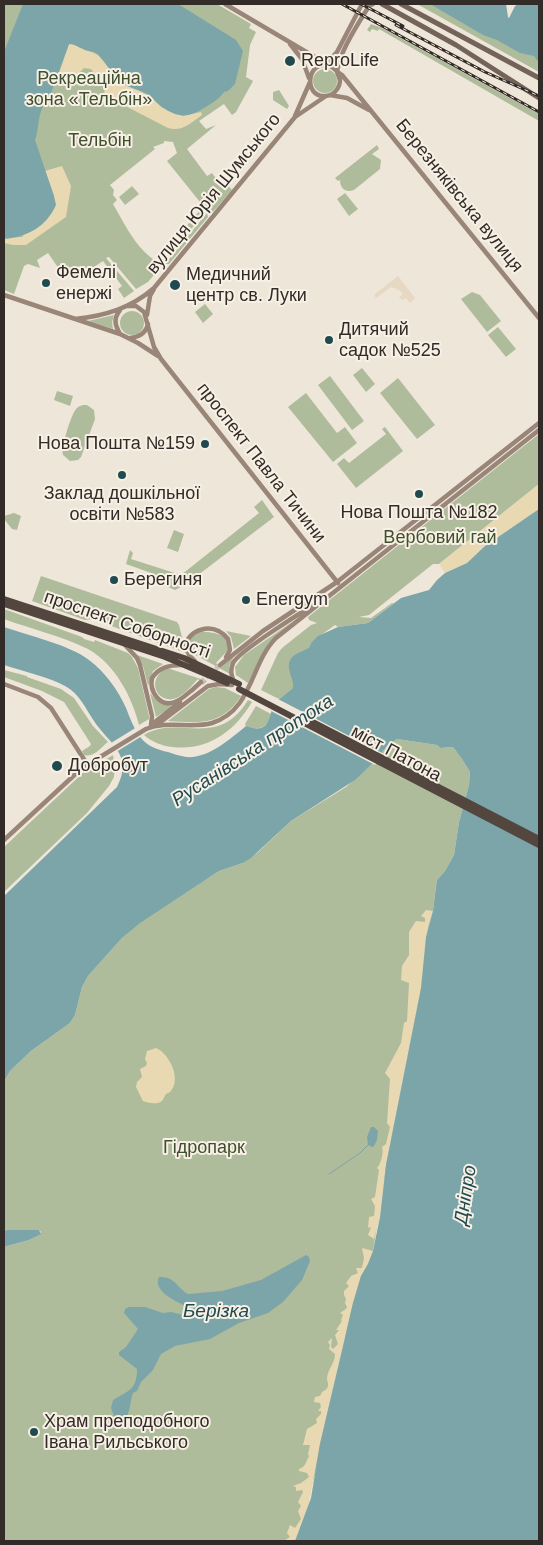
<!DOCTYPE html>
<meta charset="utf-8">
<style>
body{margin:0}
#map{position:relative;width:543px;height:1545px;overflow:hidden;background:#efe6da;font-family:Arial,sans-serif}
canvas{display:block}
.frame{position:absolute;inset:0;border:5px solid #332b27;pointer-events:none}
</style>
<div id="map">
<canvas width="543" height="1545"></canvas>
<div class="frame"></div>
</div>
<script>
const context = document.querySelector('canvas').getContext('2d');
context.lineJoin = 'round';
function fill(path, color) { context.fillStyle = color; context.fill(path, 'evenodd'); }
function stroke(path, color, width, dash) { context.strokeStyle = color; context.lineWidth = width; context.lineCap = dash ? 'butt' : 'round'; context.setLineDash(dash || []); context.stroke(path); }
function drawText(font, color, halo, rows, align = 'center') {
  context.font = font + ' Arial,sans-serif'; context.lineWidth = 4; context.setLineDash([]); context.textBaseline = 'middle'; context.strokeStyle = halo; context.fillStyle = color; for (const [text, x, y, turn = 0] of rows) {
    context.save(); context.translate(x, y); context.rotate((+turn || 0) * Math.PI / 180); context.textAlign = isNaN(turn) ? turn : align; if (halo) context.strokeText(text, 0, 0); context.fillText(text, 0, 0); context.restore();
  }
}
const green = new Path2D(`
 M 4,4 L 217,4 L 251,24 L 249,28 L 256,32 L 250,45 L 246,77 L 253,81 L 236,112 L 232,115 L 224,104 L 199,121 L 206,129 L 216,125 L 187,149 L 207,176 L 212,173 L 222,187 L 226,183 L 232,190 L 212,213 L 200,202 L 167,161 L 177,153 L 173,142 L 164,141 L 164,143 L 153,147 L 155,149 L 110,185 L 114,190 L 113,195 L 117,200 L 113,204 C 127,228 137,251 162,265 L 148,282 L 136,289 L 109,257 L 106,258 L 134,291 L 124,298 L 118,289 L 122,286 L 103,261 L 88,271 L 84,266 L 59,269 L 48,253 L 37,260 L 40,268 L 28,264 L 24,266 L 14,294 L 4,290 Z
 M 417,4 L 446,4 L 539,57 L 539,72 Z
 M 371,24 L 382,28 L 539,114 L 539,121 L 379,29 L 378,31 L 372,29 L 370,32 L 367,30 Z
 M313 81a12 12 0 1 1 24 0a12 12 0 1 1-24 0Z
 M 279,90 L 289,106 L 287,109 L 273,100 L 273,92 Z
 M 377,145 L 379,149 L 372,154 L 381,160 L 380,169 L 354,190 C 346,193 340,189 340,180 L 338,181 L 335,178 Z
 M 132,186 L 139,194 L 125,205 L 119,197 Z
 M 345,193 L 358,209 L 349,216 L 337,199 Z
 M 201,209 L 205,212 L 184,238 L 180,234 Z
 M 207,213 L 208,217 L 169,264 L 165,264 Z
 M 472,292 L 480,295 L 501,321 L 487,332 L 461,299 Z
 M 205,304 L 213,314 L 203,323 L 195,312 Z
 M120 323a12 12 0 1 1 24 0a12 12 0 1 1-24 0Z
 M 114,315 L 112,322 L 113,329 L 88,321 Z
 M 498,327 L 516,349 L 506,357 L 488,335 Z
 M 362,368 L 375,384 L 366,392 L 353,375 Z
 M 330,376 L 364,421 L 352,430 L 318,385 Z
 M 398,378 L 435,425 L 417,439 L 380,393 Z
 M 57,391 L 73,396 L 70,406 L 54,400 Z
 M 306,393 L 337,433 L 345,427 L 357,443 L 333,462 L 288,407 Z
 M 83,405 L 87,405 L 94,410 L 95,419 L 81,457 L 78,460 L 70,461 L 63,455 C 61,447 71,415 76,409 C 79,406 80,406 83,405 Z
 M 385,427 L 403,451 L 356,488 L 337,464 L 344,458 L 349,463 L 386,434 L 382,429 Z
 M 539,434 L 539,484 L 439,564 L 433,564 L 369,615 L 359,617 L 371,618 L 392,603 L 394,603 L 368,623 L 338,627 L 335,625 L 321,635 L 309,676 L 279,699 L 261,690 L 278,653 L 282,648 L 311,625 L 317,623 L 309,620 L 308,617 Z
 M 262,500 L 274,517 L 185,585 L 175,590 L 157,582 L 151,573 L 126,564 L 130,550 L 133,553 L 131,559 L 181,575 L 259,513 L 254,507 Z
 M 14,513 L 21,516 L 17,530 L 12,529 L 4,519 L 4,516 Z
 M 174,530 L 184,534 L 178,552 L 167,548 Z
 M 41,576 L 177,622 L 179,625 L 186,653 L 92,619 L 85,620 L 32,601 Z
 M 4,609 L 82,637 L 84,639 L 94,642 L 95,640 L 128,653 L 132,657 L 138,668 L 149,716 L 149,719 L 139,725 C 132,697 115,664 88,649 C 62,636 31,629 4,619 Z
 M 301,616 L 269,643 L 248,683 L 236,675 L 235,667 L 244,655 Z
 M 226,631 L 251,636 L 234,649 L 231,637 Z
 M 199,632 C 208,631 218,633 226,638 L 228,650 L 216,663 L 221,667 L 234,656 L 229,666 L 230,674 L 190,652 L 189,640 Z
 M 137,655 L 163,664 L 153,671 L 148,686 L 143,666 Z
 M 167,668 L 207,681 L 203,685 L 198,679 C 192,685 182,698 173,699 C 156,702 146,679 167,668 Z
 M 4,670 L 27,676 L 27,677 L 61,689 L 74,698 L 93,726 L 108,742 C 101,747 94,758 84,755 L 82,751 L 90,746 L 91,744 L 64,702 L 42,691 L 4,677 Z
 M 216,687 L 225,688 L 241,696 C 222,726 199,723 168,721 L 209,689 Z
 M 150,693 C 156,700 163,705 173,706 L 156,717 Z
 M 248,700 L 252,702 C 234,732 208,751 172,747 C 162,746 152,742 144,735 C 178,714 218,750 248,700 Z
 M 256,706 L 271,714 C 268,728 259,731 246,726 L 245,724 Z
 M 397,739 L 437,745 L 440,748 L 453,747 L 462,759 L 470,772 L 469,785 L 459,822 L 454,855 L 445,871 L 437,880 L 436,885 L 433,911 L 426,937 L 421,988 L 390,1145 L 373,1251 L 342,1345 L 316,1471 L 295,1541 L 4,1541 L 4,1247 L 29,1240 L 40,1234 L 41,1232 L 39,1230 L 4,1231 L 4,1082 L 10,1071 L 31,1051 L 70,1023 L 75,1015 L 82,987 L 88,976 L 122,938 L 140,922 L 219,871 L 243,863 L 257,853 L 291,821 L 346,787 L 375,761 L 387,746 Z
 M 113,755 L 115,769 L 114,777 L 109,786 L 87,813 L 4,892 L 4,847 L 86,770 L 102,760 L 103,761 Z`);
const sand = new Path2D(`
 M 72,43 L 98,55 L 121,82 L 152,97 L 161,107 L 183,116 L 201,112 L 202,115 C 191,123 182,132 168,128 L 104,95 L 105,83 L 103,81 L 98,84 L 93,79 L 94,73 L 91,69 L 84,68 L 80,72 L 79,79 L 72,79 L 67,86 L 56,82 L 69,44 Z
 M 62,166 L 71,186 L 66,217 L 26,245 L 13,245 L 4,243 L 4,238 L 22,237 L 54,196 L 45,171 Z
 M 539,484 L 539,509 L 485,546 L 467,563 L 445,573 L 439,564 Z
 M 426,910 L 433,911 L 428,927 L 421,988 L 386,1165 L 380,1217 L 374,1239 L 368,1235 L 371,1227 L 368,1228 L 369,1217 L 374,1216 L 375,1206 L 371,1199 L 375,1197 L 379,1170 L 377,1168 C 381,1164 384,1152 382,1147 L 386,1144 L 390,1127 L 387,1123 L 390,1079 L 385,1073 L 401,1043 L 404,1023 L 407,1021 L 409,983 L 401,980 L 402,966 L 409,955 L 409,932 L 416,921 L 425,922 L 425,918 L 421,916 Z
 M 156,1048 C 170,1054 182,1080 170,1092 C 169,1093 167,1093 166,1094 C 164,1096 164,1099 162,1101 C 158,1105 147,1103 143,1101 L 136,1087 L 137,1082 L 142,1077 L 140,1069 L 146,1066 L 147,1063 L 145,1059 L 147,1051 Z
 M 362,1248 L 373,1251 L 368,1264 L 361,1276 L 353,1303 L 320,1444 L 308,1508 L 295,1541 L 284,1541 L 290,1537 L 287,1533 L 290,1525 L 295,1528 L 301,1519 L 298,1511 L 301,1506 L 298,1502 L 303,1492 L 302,1490 L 296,1491 L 296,1487 L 293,1486 L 301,1483 L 309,1477 L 307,1473 L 299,1471 L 299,1469 C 306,1467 306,1461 309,1456 L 308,1454 L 310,1445 L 303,1445 L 307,1429 L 317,1423 L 316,1419 L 321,1414 L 321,1411 L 318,1411 L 321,1407 L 320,1403 L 314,1402 L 315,1397 L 320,1396 L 322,1392 C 325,1390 327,1390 328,1386 C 329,1383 327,1382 327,1378 C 328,1369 335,1363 335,1354 L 329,1349 L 330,1345 L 328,1342 L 332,1338 L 331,1347 L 333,1349 L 338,1344 L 335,1335 L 339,1330 L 336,1330 L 342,1321 L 341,1320 L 343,1315 L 340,1313 L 346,1309 L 347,1307 L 345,1303 L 346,1299 L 344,1295 L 344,1291 L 349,1286 L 346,1283 L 351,1276 L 358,1273 L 356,1268 L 362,1268 L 364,1258 Z`);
const plaza = new Path2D(`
 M 398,276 L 415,298 L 410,303 L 406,298 L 402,300 L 399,297 L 403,294 L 399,290 L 391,287 L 376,298 L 374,295 Z`);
const water = new Path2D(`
 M 23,4 L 178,4 L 236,40 L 243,51 L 235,84 L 228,91 L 224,92 C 218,100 212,103 204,108 C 188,118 178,118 162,107 C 156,103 153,98 147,94 C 138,89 127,88 119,81 C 111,74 103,56 94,52 C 90,51 86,51 83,49 C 78,47 74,44 69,44 L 48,101 C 37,109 40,127 35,140 L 54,196 L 56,205 C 46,227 28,236 6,239 L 4,238 L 4,52 Z
 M 430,4 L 506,4 L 508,17 L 509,18 L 515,6 L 519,4 L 539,4 L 539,63 L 534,56 L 520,53 L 497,40 L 483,35 Z
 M 539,509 L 539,1541 L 295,1541 L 311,1498 L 320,1444 L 353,1303 L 361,1276 L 368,1264 L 373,1251 L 380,1217 L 386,1165 L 421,988 L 426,937 L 433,911 L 436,886 L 437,880 L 445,871 L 454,855 L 459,822 L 469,785 L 470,772 L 462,759 L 453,747 L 440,748 L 437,745 L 397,739 L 387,746 L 375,761 L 355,780 L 291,821 L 251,858 L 243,863 L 219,871 L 140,923 L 122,938 L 88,976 L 82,987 L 75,1015 L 70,1023 L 31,1051 L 10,1071 L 4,1082 L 4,896 L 117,787 C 134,754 109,744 94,721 C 85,708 80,694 65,686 C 49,677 22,671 4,665 L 4,627 C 27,635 70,645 89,660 C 105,672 118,690 126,708 C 130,718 134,729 141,738 C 147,746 158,750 168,752 C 174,754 180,756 186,757 C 208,759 230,739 246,726 C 268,734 269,721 273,704 L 293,688 C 294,682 291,678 290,673 C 285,655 298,654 309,648 L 312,642 L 318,636 L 338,627 L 368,623 L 401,598 L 429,590 L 437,580 L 445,573 L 467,563 L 485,546 Z
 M 371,1127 L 374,1127 L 378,1131 L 377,1140 L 374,1146 L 372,1147 L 368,1145 L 367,1137 Z
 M 8,1230 L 39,1230 L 41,1234 L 29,1240 L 4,1247 L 4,1231 Z
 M 306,1255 L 309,1257 L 310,1261 L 302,1280 L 283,1302 L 268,1313 L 239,1323 L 210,1339 L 175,1346 L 161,1354 L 153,1370 L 141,1382 L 137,1391 L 133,1393 C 129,1402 131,1427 115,1419 L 111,1408 L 113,1400 C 128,1391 137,1390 137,1369 L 119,1355 L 119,1352 L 126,1347 L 138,1329 L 124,1313 L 125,1309 L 129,1307 L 145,1307 L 163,1313 L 171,1312 L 191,1317 L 196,1314 L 194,1310 C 183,1304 151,1293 159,1277 C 175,1276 177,1288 188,1294 L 222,1291 L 261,1280 Z`);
const pier = new Path2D(`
 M 276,698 L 384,754 L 375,765 L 269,710 L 271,703 Z
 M 137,727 L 142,736 L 116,752 L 111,743 Z`);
const stream = new Path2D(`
 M 329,1174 L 360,1153 L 368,1145`);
const secondaryTunnel = new Path2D(`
 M 201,682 L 220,665`);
const secondary = new Path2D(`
 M 225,4 L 320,60 L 325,65
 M 373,4 L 369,6 C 360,21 343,46 340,61 C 339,64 337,69 337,72 C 338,75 339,77 340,80 C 340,88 334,95 326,96 C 302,98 307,58 330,66 C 335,68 338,73 342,75 L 539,318
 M 290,44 L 302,59 L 309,78
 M 325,65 L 337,52 L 362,4
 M 330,95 L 347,98 L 369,110
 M 295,116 L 310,82
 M 4,295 L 120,334 L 138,343 L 158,356
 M 126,306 L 136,306 L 144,312 L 154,347 L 161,359 L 338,583
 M 147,315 L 150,296 L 154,289
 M 75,319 C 105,316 131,308 154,288 L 295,117 L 326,96
 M 120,334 C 115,325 113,319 120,310
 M 130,338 C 139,337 146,333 148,324
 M 125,645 L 137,658 L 140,665 L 152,716 L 151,725
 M 195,661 L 189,655 L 185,644 C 194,626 215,623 228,639 L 230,650 L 226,657
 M 182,665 C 170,665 159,667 152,678 C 149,691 160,708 175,702 C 181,700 187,694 192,690
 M 220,665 L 263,631 L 337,582 L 539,423
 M 234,682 C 231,675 230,670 233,663 C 239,651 305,610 319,602
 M 4,684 L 38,697 L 51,708 L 87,764
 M 191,691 L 201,682
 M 158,724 L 208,686 L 219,684 L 232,685
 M 151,725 L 180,702
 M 4,840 L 82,768 L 146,729 C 167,720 191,729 212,723 C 253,710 250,664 276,638 L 539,430`);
const primary = new Path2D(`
 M 382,4 L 456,45 L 539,98
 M 401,4 L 539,78`);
const highway = new Path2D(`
 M 4,599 L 184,658 L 239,684
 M 4,604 L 165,657 L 227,683`);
const rail = new Path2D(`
 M 342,4 L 539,112
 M 361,4 L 403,26
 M 396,25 L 485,72 L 539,96`);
const highwayBridge = new Path2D(`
 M 239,689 L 539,845
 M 303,717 L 539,839`);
const markers = [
 [290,61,6,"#204a50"],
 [46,283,5,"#204a50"],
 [175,285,6,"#204a50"],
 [329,340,5,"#204a50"],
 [205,444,5,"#204a50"],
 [122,475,5,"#204a50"],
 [419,494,5,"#204a50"],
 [114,580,5,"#204a50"],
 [246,600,5,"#204a50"],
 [57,766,6,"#204a50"],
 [34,1432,5,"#204a50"]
];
const poiNames = [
 ["ReproLife",301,61],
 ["Фемелі",56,273],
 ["енержі",56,294],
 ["Медичний",186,275],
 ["центр св. Луки",186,296],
 ["Дитячий",339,330],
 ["садок №525",339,351],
 ["Нова Пошта №159",195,444,"right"],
 ["Заклад дошкільної",122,494,"center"],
 ["освіти №583",122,515,"center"],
 ["Нова Пошта №182",419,513,"center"],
 ["Берегиня",124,580],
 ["Energym",256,600],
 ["Добробут",68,766],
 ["Храм преподобного",44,1422],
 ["Івана Рильського",44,1443]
];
const parkNames = [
 ["Рекреаційна",89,79],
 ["зона «Тельбін»",89,100],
 ["Тельбін",100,141],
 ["Вербовий гай",440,538],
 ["Гідропарк",204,1148]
];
const streetNames = [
 ["вулиця Юрія Шумського",214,194,-51],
 ["Березняківська вулиця",459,196,51],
 ["проспект Павла Тичини",261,463,52],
 ["проспект Соборності",127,625,19],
 ["міст Патона",396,754,28]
];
const waterNames = [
 ["Русанівська протока",253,751,-33],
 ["Дніпро",466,1195,-81],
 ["Берізка",216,1312]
];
fill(green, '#afbc9b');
fill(sand, '#e8d9b2');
fill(plaza, '#e6d8c2');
fill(water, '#7ba5a9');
fill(pier, '#efe6da');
stroke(stream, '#7ba5a9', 1);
stroke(secondaryTunnel, '#c9c1b6', 4.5, [4.5, 2]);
stroke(secondary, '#998678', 4.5);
stroke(primary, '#736359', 5);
stroke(highway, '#53463e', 6);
stroke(rail, '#332b27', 3);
stroke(rail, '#f7f0e5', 1, [4]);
stroke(highwayBridge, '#53463e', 6);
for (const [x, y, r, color] of markers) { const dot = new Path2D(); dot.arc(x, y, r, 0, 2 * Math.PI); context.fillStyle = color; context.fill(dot); stroke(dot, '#f7f0e5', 2); }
drawText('18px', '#332b27', '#f7f0e5', poiNames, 'left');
drawText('18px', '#404f2d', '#f7f0e5', parkNames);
drawText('18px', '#332b27', '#f7f0e5', streetNames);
drawText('italic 19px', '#204a50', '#f7f0e5', waterNames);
</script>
